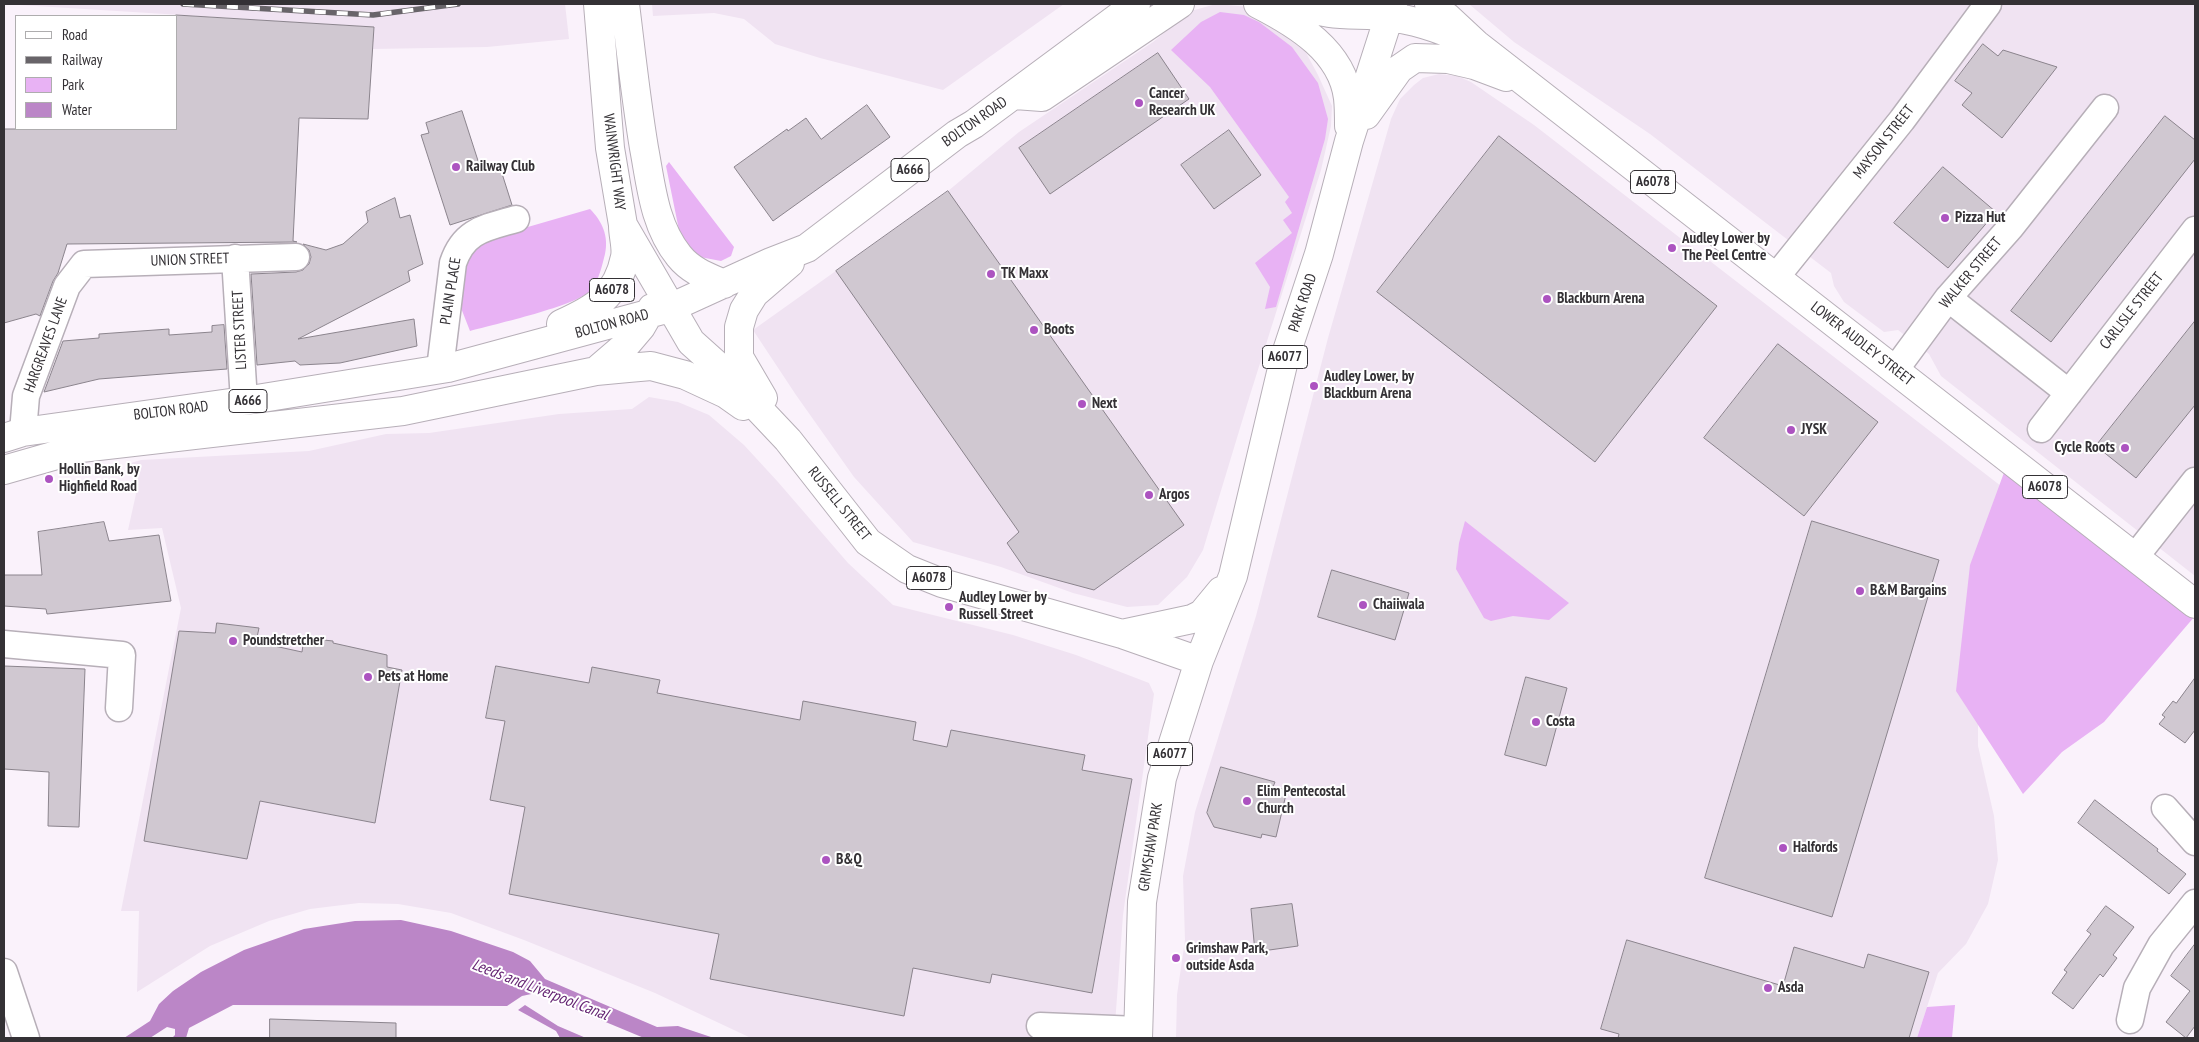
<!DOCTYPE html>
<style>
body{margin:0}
#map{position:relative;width:2199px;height:1042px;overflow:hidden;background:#faf2fb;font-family:"PT Sans Narrow",sans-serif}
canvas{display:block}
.frame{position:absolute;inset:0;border:5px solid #343135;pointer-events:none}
.legend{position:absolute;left:15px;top:15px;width:162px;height:115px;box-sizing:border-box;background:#fff;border:1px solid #aeadae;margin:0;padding:6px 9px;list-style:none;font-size:15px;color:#343135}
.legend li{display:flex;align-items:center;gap:10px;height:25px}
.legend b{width:25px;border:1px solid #aeadae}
</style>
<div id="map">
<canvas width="2199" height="1042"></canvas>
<div class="frame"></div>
<ul class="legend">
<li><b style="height:6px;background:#fff"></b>Road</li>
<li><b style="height:6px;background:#686469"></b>Railway</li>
<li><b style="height:14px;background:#e8b2f4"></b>Park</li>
<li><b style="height:14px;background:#bb86c7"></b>Water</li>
</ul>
</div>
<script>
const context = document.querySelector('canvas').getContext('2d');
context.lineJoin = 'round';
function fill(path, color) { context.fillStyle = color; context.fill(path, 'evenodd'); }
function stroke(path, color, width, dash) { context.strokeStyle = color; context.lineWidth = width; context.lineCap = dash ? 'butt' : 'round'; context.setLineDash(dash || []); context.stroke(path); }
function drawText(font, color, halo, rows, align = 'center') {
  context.font = font + ' "PT Sans Narrow",sans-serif'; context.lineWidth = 4; context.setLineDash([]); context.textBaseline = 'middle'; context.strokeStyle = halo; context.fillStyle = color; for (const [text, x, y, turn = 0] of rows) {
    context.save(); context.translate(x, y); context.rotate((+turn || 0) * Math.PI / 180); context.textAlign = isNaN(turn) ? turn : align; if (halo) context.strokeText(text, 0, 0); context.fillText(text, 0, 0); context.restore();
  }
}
const built = new Path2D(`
 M 4,4 L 565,4 L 569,39 L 487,47 L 373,49 L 374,27 Z
 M 652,4 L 1064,4 L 943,90 L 820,58 L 775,44 L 744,19 L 714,13 L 653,16 Z
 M 1216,4 L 1249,7 L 1285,31 L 1304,49 L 1318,75 L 1332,106 L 1331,126 L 1321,170 L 1250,395 L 1203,550 L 1187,577 L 1158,605 L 1127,607 L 1073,593 L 1001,567 L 913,542 L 854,477 L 796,395 L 753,330 L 948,191 L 1019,132 L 1153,42 L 1191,11 Z
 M 1469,4 L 2195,4 L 2195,576 L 1941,376 L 1929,354 L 1898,330 L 1884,332 L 1844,302 L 1834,286 L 1831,273 L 1650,134 L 1514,42 Z
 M 1439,74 L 1457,76 L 1471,82 L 1534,125 L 2010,493 L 1978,578 L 1978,746 L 1994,816 L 1998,860 L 1988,904 L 1966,944 L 1938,973 L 1917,1038 L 1176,1038 L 1177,995 L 1185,940 L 1183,876 L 1195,812 L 1256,616 L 1328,338 L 1391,119 L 1400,99 L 1414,85 L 1423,78 Z
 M 649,397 L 678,402 L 709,415 L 744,445 L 778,482 L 848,563 L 893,605 L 1013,635 L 1076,655 L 1149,683 L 1154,694 L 1123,915 L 1114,1038 L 751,1038 L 655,993 L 524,940 L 451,913 L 398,904 L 359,903 L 310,909 L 269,921 L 210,946 L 137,992 L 139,911 L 121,911 L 181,608 L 162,528 L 128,530 L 136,494 L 131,463 L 141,460 L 309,451 L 386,434 L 429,433 L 559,414 L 632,409 Z`);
const green = new Path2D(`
 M 1220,12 L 1244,15 L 1259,22 L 1292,47 L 1318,83 L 1328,119 L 1325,139 L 1276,307 L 1265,309 L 1270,287 L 1255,263 L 1292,233 L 1283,220 L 1292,213 L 1285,202 L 1289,197 L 1210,87 L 1171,50 L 1201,22 Z
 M 669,162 L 734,247 L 731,256 L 721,261 L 700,257 L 681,240 L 666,166 Z
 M 590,209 C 602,221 609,236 605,254 C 602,266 599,280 591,290 C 577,306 495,324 470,331 L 461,308 L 464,259 L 476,242 Z
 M 2009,459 L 2195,616 L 2104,722 L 2062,752 L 2023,794 L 1956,691 L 1970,565 Z
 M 1465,521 L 1569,603 L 1549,620 L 1513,616 L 1491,621 L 1484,618 L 1456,569 L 1459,543 Z
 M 1955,1005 L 1952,1038 L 1917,1038 L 1927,1007 Z`);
const water = new Path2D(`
 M 401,920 L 451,931 L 513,952 L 530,961 L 545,979 L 657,1027 L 678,1026 L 714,1038 L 644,1038 L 536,993 L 522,996 L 507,1006 L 233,1005 L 189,1028 L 186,1038 L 172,1038 L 175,1035 L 175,1029 L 167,1027 L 150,1038 L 124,1038 L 150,1021 L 159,1004 L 173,991 L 201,972 L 244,950 L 304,929 L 355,921 Z
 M 525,1005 L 558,1026 L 586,1038 L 560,1038 L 556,1031 L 518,1010 Z`);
const building = new Path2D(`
 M 176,15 L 374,27 L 368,119 L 299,118 L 293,241 L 297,242 L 67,244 L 58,273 L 53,281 L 40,316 L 36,314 L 4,323 L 4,129 L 176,129 Z
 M 1983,44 L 1998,56 L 2003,50 L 2057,67 L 2002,138 L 1962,105 L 1972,93 L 1955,81 Z
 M 1158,53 L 1189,99 L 1050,194 L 1019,148 Z
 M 867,105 L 890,137 L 773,221 L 734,167 L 787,129 L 788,131 L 806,118 L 821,139 Z
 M 462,111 L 481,170 L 499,164 L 512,205 L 450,225 L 421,135 L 429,133 L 426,123 Z
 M 2165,116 L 2195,140 L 2195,159 L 2051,342 L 2011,311 Z
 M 1229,130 L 1261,175 L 1214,209 L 1181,165 Z
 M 1499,136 L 1717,306 L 1595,462 L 1377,292 Z
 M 1943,167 L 1996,212 L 1948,268 L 1894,223 Z
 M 948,191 L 1184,525 L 1094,590 L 1027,572 L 1007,543 L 1019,532 L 836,271 Z
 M 395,198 L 400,218 L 410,215 L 423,264 L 408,271 L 410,281 L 298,339 L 414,319 L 417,346 L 340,363 L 300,365 L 295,361 L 257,365 L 251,274 L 296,272 L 303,270 L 309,264 L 311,257 L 309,250 L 303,244 L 326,250 L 343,244 L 368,222 L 366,212 Z
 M 2195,321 L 2195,405 L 2136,478 L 2096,446 Z
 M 224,325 L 227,369 L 99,379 L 44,392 L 63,341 L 99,338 L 99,334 L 169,329 L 169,335 L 212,332 L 212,326 Z
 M 1778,344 L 1878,422 L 1804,516 L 1704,438 Z
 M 1812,521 L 1939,560 L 1832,917 L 1705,878 Z
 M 104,522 L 109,541 L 159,535 L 171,601 L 47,614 L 46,609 L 4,606 L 4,575 L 42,575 L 38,532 Z
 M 1332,570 L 1409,593 L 1395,640 L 1318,617 Z
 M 217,623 L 259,628 L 256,642 L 302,652 L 304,638 L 333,641 L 333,643 L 387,655 L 387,667 L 402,670 L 375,823 L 260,801 L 247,859 L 144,841 L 179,631 L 215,633 Z
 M 4,666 L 85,669 L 79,827 L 48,826 L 49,772 L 4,769 Z
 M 496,666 L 589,683 L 592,667 L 660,680 L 657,693 L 800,720 L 803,701 L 916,722 L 913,740 L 947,747 L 951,730 L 1085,755 L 1082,770 L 1132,779 L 1092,993 L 992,974 L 990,983 L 913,968 L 904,1016 L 710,979 L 719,934 L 509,894 L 525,807 L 490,800 L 505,721 L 486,718 Z
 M 1526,677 L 1567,688 L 1546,766 L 1505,755 Z
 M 2195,678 L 2195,730 L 2185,743 L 2159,724 L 2165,717 L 2162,715 L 2173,701 L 2176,703 Z
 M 1221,767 L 1275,782 L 1273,787 L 1287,790 L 1276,837 L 1262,834 L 1261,838 L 1214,827 L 1207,813 Z
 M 2095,800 L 2158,849 L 2157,851 L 2186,874 L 2169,894 L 2078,823 Z
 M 1292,904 L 1298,946 L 1255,952 L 1251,909 Z
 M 2106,906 L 2134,927 L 2113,955 L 2117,958 L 2103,977 L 2100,974 L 2073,1009 L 2052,993 L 2067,972 L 2064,970 L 2091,934 L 2087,931 Z
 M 1627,940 L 1783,986 L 1794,947 L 1864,968 L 1868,954 L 1929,972 L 1909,1038 L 1618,1038 L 1619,1034 L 1601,1029 Z
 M 2195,944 L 2195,1026 L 2186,1038 L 2166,1022 L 2190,991 L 2171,976 Z
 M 270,1019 L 396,1023 L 396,1038 L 270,1038 Z`);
const minor = new Path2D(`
 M 235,258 L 244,401
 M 1776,277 L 1902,120 L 1988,4
 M 1948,298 L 2069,393
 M 440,369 L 453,263 C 464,230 485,228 516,219
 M 1895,370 L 1948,298 L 2010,228 L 2105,108
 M 2041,429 L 2195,230
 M 23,432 L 26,396 L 67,286 L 84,264 L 296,257
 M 2135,557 L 2195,481
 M 4,644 L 122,655 L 119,708
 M 2165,808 L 2195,842
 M 4,972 L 26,1038
 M 2130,1020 L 2137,988 L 2161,945 L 2195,903
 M 1040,1026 L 1138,1030`);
const highway = new Path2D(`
 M 598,4 L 610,148 L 623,225 L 691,342 L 720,368 L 788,440 L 868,542 L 907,569 L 942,583 L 1122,634 L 1199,661
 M 625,4 C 631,52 636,100 644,148 C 651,185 654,225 679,256 C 691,271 708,277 724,284
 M 1258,4 C 1297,24 1342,51 1348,98 C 1349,107 1349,117 1349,126
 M 1302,4 C 1328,19 1361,12 1390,17 C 1414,20 1438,28 1461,38
 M 1429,4 L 1447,17 L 1476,44 L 2195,604
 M 1015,95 L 1042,97 L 1180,4
 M 1366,115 L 1399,69 L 1415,58 L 1448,59 L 1474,65 L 1506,77
 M 561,324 C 594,309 617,297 625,257 C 627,248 623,236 623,226
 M 596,371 L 624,347 L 641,327 L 652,308
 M 763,398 L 739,357 L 739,327 L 744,310 L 754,294 L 790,263
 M 4,438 L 23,432 L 244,401 L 448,368 L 670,308 L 771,262 L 807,248 L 957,134 L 974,124 L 1136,4
 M 4,470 L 81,448 L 403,411 L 596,371 L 628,368 L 651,366 L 685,375 L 726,394 L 743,406
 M 1122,634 L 1192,619 L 1202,614 L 1221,591
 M 1138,1038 L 1142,902 L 1162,778 L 1199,661 L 1233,576 L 1284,360 L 1319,254 L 1349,141 L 1393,4`);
const rail = new Path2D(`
 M 183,4 L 373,15 L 458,4`);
const markers = [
 [1139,103,5,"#ac53c0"],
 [456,167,5,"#ac53c0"],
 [1945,218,5,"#ac53c0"],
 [1672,248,5,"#ac53c0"],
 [991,274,5,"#ac53c0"],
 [1547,299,5,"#ac53c0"],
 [1034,330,5,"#ac53c0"],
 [1314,386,5,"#ac53c0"],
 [1082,404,5,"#ac53c0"],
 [1791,430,5,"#ac53c0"],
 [2125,448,5,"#ac53c0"],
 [49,479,5,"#ac53c0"],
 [1149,495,5,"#ac53c0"],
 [1860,591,5,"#ac53c0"],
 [1363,605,5,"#ac53c0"],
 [949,607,5,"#ac53c0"],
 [233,641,5,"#ac53c0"],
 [368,677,5,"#ac53c0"],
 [1536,722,5,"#ac53c0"],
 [1247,801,5,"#ac53c0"],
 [1783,848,5,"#ac53c0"],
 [826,860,5,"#ac53c0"],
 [1176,958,5,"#ac53c0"],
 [1768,988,5,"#ac53c0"]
];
const shields = [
 [910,170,38],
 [1653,182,45],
 [612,290,45],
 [1285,357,45],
 [248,401,38],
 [2045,487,45],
 [929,578,45],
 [1170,754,45]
];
const shieldNames = [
 ["A666",910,170],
 ["A6078",1653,182],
 ["A6078",612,290],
 ["A6077",1285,357],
 ["A666",248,401],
 ["A6078",2045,487],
 ["A6078",929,578],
 ["A6077",1170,754]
];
const poiNames = [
 ["Cancer",1149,94],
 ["Research UK",1149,111],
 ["Railway Club",466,167],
 ["Pizza Hut",1955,218],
 ["Audley Lower by",1682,239],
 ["The Peel Centre",1682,256],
 ["TK Maxx",1001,274],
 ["Blackburn Arena",1557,299],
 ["Boots",1044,330],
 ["Audley Lower, by",1324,377],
 ["Blackburn Arena",1324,394],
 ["Next",1092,404],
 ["JYSK",1801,430],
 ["Cycle Roots",2115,448,"right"],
 ["Hollin Bank, by",59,470],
 ["Highfield Road",59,487],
 ["Argos",1159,495],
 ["B&M Bargains",1870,591],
 ["Audley Lower by",959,598],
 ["Russell Street",959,615],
 ["Chaiiwala",1373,605],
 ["Poundstretcher",243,641],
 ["Pets at Home",378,677],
 ["Costa",1546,722],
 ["Elim Pentecostal",1257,792],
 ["Church",1257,809],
 ["Halfords",1793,848],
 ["B&Q",836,860],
 ["Grimshaw Park,",1186,949],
 ["outside Asda",1186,966],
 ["Asda",1778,988]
];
const streetNames = [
 ["BOLTON ROAD",975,122,-35],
 ["MAYSON STREET",1884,142,-52],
 ["WAINWRIGHT WAY",614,162,83],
 ["UNION STREET",190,260,-2],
 ["WALKER STREET",1971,273,-50],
 ["PLAIN PLACE",451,291,-81],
 ["PARK ROAD",1303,303,-72],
 ["CARLISLE STREET",2132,311,-52],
 ["BOLTON ROAD",612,324,-15],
 ["LISTER STREET",240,330,-93],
 ["LOWER AUDLEY STREET",1862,344,38],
 ["HARGREAVES LANE",46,345,-70],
 ["BOLTON ROAD",171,411,-7],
 ["RUSSELL STREET",839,504,51],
 ["GRIMSHAW PARK",1151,847,-81]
];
const waterNames = [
 ["Leeds and Liverpool Canal",540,990,21]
];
fill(built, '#f0e3f2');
fill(green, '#e8b2f4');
fill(water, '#bb86c7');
fill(building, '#d0c8d1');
stroke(building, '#8b848d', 1);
stroke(minor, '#b7afb8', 29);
stroke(highway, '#b7afb8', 30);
stroke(minor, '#fff', 26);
stroke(highway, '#fff', 28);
stroke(rail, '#686469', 5.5);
stroke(rail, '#fff', 4, [11]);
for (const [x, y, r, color] of markers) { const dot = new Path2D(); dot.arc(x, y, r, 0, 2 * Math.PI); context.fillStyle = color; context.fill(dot); stroke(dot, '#fff', 2); }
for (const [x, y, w] of shields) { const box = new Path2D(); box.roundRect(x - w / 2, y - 11.5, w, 23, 4); context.fillStyle = '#fff'; context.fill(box); stroke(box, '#343135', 1); }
drawText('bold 14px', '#343135', null, shieldNames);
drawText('bold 15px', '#343135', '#fff', poiNames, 'left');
drawText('15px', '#343135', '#fff', streetNames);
drawText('italic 16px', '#652573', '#fff', waterNames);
</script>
